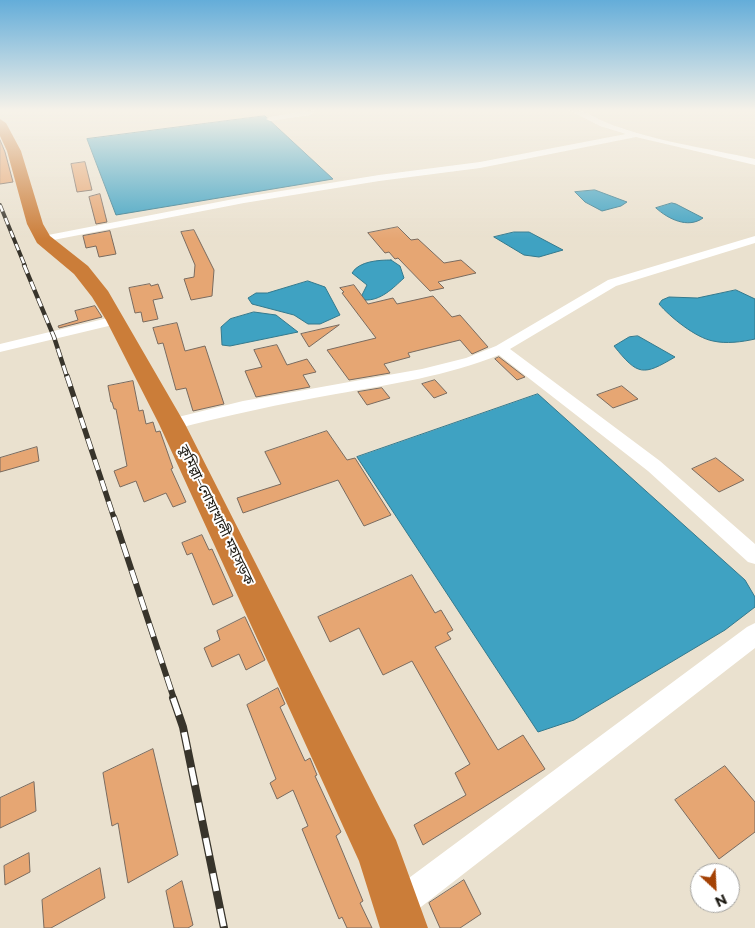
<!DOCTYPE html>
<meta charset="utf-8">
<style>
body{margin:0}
#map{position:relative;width:755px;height:928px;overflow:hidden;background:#eae1cf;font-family:Montserrat,sans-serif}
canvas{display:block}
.north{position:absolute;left:690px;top:863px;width:50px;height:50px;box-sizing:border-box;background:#fff;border:1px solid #a4a3a0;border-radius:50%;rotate:155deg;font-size:14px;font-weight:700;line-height:20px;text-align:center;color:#1b1811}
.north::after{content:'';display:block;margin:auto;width:18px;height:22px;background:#a44205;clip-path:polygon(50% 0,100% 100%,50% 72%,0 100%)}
</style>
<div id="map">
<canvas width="755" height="928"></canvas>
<div class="north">N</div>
</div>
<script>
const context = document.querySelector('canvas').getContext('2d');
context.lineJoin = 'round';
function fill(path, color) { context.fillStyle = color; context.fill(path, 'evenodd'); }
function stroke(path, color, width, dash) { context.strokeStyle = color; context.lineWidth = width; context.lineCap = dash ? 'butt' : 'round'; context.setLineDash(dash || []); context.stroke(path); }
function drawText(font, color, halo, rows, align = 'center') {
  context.font = font + ' Montserrat,"Noto Sans Bengali",sans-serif'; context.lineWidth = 4; context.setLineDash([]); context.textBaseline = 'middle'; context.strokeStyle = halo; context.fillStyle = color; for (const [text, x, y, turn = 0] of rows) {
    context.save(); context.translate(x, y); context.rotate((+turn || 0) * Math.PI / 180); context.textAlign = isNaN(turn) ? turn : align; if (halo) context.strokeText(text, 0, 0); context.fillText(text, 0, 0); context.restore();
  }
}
const water = new Path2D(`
 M 265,116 L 333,179 L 116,215 L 87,139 Z
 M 595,190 L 627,202 L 621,206 L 602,211 L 585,202 L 575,192 Z
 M 672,203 L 676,204 L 703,218 C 688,229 668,219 656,208 Z
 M 514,232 L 529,232 L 563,250 L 539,257 L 524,255 L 494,237 Z
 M 391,260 L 400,266 L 404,278 C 393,288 381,301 364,300 L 361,297 L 367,285 L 352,273 C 359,261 379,260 391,260 Z
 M 308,281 L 325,287 L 340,315 L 320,324 L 308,324 L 294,315 L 252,304 L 248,298 L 256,293 L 267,293 Z
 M 736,290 L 755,299 L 755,339 C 742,342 726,344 713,341 C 696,338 670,317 659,304 L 662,300 L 669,297 L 697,298 Z
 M 254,312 L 276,315 L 298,332 L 230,346 L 222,345 L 221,327 L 230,319 Z
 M 638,336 L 675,357 C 643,376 638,376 614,346 L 629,337 Z
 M 538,394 L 745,580 L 755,597 L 755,607 L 725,630 L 574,720 L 538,732 L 357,457 Z`);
const building = new Path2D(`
 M 0,140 L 5,152 L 13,182 L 0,184 Z
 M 85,162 L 92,190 L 77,192 L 71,164 Z
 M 100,194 L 107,222 L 96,224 L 89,197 Z
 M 398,227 L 411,240 L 418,239 L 444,263 L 461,260 L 476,273 L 438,282 L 444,288 L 430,291 L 398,258 L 395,259 L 389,252 L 385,253 L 368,233 Z
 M 194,230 L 214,270 L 212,296 L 191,300 L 184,279 L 194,277 L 195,265 L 181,232 Z
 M 110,231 L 116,254 L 99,257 L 96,246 L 86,248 L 83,236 Z
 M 150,284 L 151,286 L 158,284 L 163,298 L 153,300 L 158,319 L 143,322 L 141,312 L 135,313 L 129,288 Z
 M 354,285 L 368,304 L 393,298 L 397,304 L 433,296 L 452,317 L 460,315 L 488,347 L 472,354 L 460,340 L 408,353 L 410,357 L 384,364 L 390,373 L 349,380 L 327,350 L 376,338 L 342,293 L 344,292 L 340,288 Z
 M 95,306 L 102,317 L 59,328 L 58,326 L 78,320 L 75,311 Z
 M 177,323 L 185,351 L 205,346 L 224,404 L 193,411 L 186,388 L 176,390 L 163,343 L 158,344 L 153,328 Z
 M 339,325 L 309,347 L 301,334 Z
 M 277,345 L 287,365 L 307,359 L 316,372 L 303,375 L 310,387 L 256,397 L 245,371 L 262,367 L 254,350 Z
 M 499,357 L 525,377 L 517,380 L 495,359 Z
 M 435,380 L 447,393 L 434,398 L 422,384 Z
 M 133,381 L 139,411 L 143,410 L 146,424 L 153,422 L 156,432 L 160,431 L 173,468 L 171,469 L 186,502 L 173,507 L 166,493 L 144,502 L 136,481 L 120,487 L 114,471 L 127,466 L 116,409 L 114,409 L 112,402 L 111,402 L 108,386 Z
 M 622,386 L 638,399 L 613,408 L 597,395 Z
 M 382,388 L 390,398 L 367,405 L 358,392 Z
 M 327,431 L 347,460 L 355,458 L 391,515 L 364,526 L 338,480 L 243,513 L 237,498 L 281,484 L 265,452 Z
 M 37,447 L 39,461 L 0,472 L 0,458 Z
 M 716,458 L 744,480 L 719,492 L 692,469 Z
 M 202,535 L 209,550 L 212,549 L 233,596 L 213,605 L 192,553 L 187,555 L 182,543 Z
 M 412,575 L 435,613 L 441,610 L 453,630 L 447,633 L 451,639 L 435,647 L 498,750 L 523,735 L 545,769 L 423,845 L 414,825 L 466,795 L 455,773 L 470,764 L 412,661 L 383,675 L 359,628 L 330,642 L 318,617 Z
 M 245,617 L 265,660 L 246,670 L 239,654 L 212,667 L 204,648 L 220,640 L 217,631 Z
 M 278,688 L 285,704 L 280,707 L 305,761 L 310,758 L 317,775 L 315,776 L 341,832 L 336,836 L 363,901 L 360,903 L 372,928 L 347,928 L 342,917 L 339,919 L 302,829 L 308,826 L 293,790 L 277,799 L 270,783 L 276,779 L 247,705 Z
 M 153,749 L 178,855 L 128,883 L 118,823 L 112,826 L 103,773 Z
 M 725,766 L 755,802 L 755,832 L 719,859 L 675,800 Z
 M 34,782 L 36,811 L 0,828 L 0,798 Z
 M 29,853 L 30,872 L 5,885 L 4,866 Z
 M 100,868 L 105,898 L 51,928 L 44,928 L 42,900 Z
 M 464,880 L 481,914 L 460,928 L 440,928 L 429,903 Z
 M 182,881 L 193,925 L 188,928 L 174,928 L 166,891 Z`);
const street = new Path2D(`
 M 306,110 L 316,111 L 310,115 L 270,121 L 266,119 L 270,117 L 306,111 Z
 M 569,110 C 582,108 593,117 605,122 C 652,141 706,148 755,159 L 755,165 L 636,137 L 480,168 L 379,181 L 244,203 L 43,242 L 38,239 L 43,236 L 244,197 L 379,175 L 480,162 L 626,134 L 600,126 Z
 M 755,236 L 755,243 L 616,286 L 510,349 L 660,461 L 755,544 L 755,564 L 748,562 L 648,471 L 499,355 C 447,376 392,384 336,394 C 281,404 227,415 172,430 L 166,428 L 164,424 L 166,420 L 243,401 L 422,369 L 466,358 L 496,346 L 608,280 Z
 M 116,316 L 123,320 L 121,323 L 0,352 L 0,344 Z
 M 755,623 L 755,648 L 408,917 L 397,921 L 386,917 L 382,906 L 386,895 L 747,627 Z`);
const highway = new Path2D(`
 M 0,119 L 6,123 L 21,151 L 43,224 L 50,236 L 88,266 L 108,291 L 185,424 L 396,840 L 428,928 L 380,928 L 359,861 L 159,424 L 106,320 L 92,297 L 74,274 L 37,243 L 27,224 L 7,151 L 0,136 Z`);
const railFar4 = new Path2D(`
 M 0,205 L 25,266`);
const railFar3 = new Path2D(`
 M 24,265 L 54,337 L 67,377`);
const railFar2 = new Path2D(`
 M 67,376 L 114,518`);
const railFar1 = new Path2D(`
 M 114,517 L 174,699`);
const rail = new Path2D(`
 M 173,698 L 183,727 L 224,928`);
const streetNames = [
 ["কুমিল্লা–নোয়াখালী মহাসড়ক",216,515,64]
];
fill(water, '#3fa2c2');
stroke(water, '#34798d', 1);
fill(building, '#e6a673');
stroke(building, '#7a6b5f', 1);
fill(street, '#fff');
fill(highway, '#cb7d39');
stroke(railFar4, '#38342b', 4);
stroke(railFar3, '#38342b', 4.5);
stroke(railFar2, '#38342b', 5.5);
stroke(railFar1, '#38342b', 6);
stroke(rail, '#38342b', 8);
stroke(railFar4, '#fff', 2.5, [7]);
stroke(railFar3, '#fff', 3, [9]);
stroke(railFar2, '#fff', 4, [11]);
stroke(railFar1, '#fff', 4.5, [14]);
stroke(rail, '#fff', 5.5, [18]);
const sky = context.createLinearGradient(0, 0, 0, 239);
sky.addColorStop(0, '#64add9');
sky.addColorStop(0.46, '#f6f2e9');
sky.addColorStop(1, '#f6f2e900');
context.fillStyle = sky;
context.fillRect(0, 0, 755, 239);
drawText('14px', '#1b1811', '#fff', streetNames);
</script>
